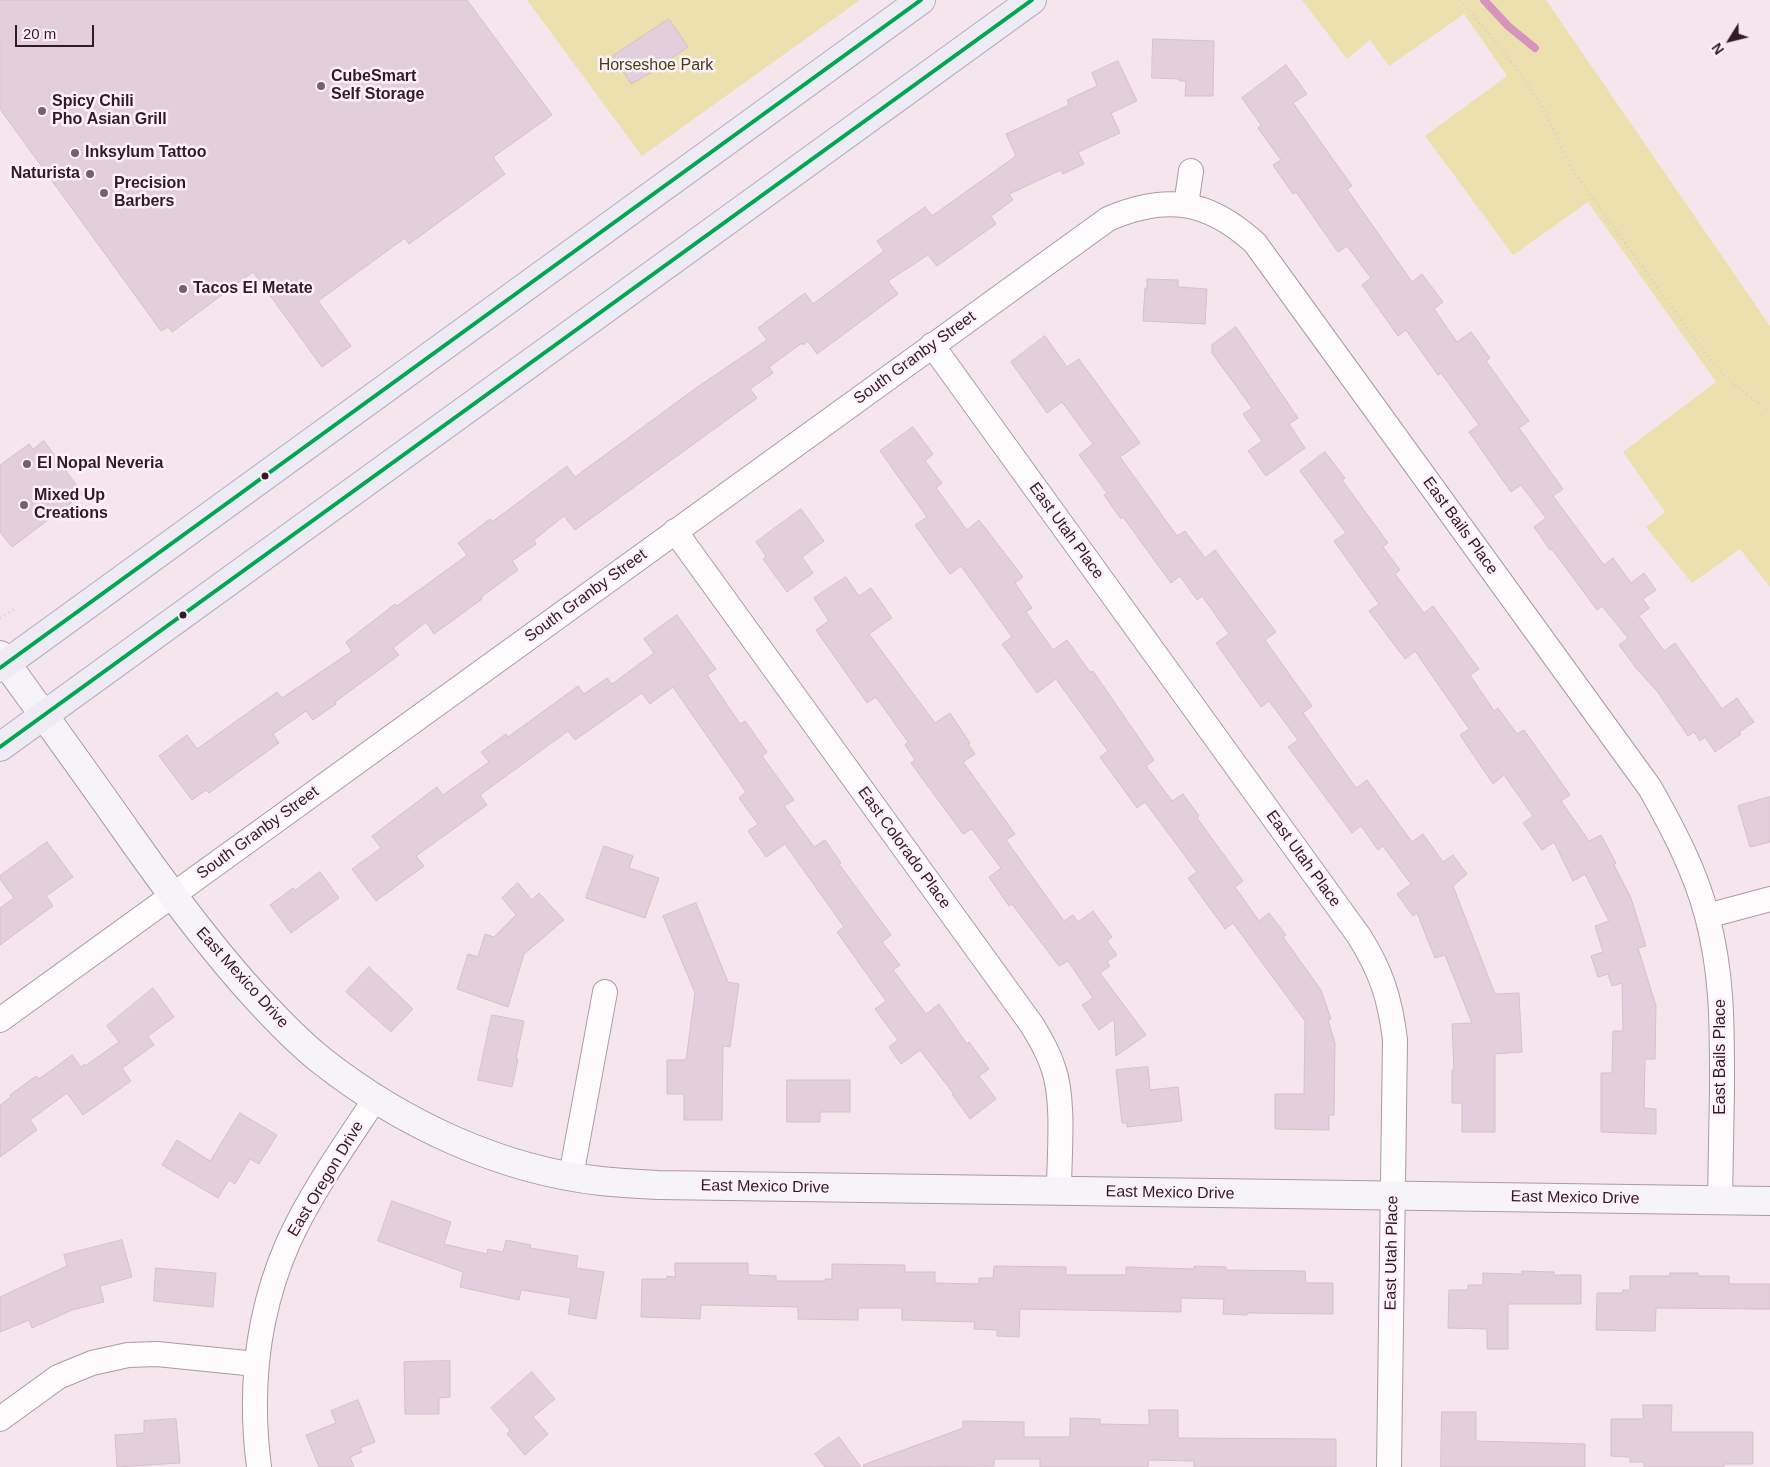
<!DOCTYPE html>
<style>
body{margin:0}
#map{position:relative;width:1770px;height:1467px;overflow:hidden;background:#f5e6ee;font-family:Arial,sans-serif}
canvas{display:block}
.north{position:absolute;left:1705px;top:15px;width:50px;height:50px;-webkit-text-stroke:4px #fff1f9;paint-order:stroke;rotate:234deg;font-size:14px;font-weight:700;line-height:20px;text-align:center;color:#321a28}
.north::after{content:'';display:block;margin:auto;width:18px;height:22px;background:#321a28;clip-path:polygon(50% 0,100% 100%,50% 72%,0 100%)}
.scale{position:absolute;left:15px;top:25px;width:79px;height:22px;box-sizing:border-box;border:2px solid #321a28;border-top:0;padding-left:6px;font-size:15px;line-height:18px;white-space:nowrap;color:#321a28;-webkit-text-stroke:4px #fff1f9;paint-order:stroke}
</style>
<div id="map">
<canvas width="1770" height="1467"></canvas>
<div class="north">N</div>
<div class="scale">20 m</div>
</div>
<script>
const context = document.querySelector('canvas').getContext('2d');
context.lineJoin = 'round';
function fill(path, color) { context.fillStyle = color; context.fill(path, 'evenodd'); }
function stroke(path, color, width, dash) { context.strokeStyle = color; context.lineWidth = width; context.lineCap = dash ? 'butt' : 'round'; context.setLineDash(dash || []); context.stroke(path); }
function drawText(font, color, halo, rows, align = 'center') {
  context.font = font + ' Arial,sans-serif'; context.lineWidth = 5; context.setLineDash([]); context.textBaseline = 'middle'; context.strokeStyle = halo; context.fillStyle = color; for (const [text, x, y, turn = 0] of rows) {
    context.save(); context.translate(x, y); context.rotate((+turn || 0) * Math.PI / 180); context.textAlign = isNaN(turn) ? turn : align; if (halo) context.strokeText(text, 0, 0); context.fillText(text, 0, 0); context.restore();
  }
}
const green = new Path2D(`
 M 527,0 L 860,0 L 642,156 Z
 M 1302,0 L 1546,0 L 1770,326 L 1770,587 L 1740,549 L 1692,583 L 1646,527 L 1665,512 L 1623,452 L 1716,382 L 1588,202 L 1513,255 L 1425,136 L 1507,76 L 1464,14 L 1389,66 L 1370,40 L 1347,59 Z`);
const stream = new Path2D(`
 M 1484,0 L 1508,26 L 1535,48`);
const building = new Path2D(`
 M 0,0 L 467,0 L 552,115 L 493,157 L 505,174 L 409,244 L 405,238 L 318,301 L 351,346 L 322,367 L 253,272 L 172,332 L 168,327 L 161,331 L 0,109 Z
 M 669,19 L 688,47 L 664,63 L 665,65 L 631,84 L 613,56 Z
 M 1153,39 L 1214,41 L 1213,96 L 1185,96 L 1186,81 L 1179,81 L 1180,79 L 1152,78 Z
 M 1118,61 L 1137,101 L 1111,113 L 1120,133 L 1078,152 L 1084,164 L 1063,174 L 1061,170 L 1009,194 L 1013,200 L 991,216 L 996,224 L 937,266 L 928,255 L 888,281 L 898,294 L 817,354 L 808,341 L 803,345 L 802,343 L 769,367 L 773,373 L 750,389 L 757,398 L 575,530 L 564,516 L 534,540 L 536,544 L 512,561 L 518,570 L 481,597 L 482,599 L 434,634 L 426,622 L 393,648 L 399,655 L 335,702 L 336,704 L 313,720 L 306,711 L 273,734 L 279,743 L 209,793 L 206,790 L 192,800 L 159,756 L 187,735 L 197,749 L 277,692 L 282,698 L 352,651 L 346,642 L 395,604 L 397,606 L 466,556 L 467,555 L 458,543 L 490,519 L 492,522 L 567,466 L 575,477 L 696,388 L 767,340 L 758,328 L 805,293 L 813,304 L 884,251 L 877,241 L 925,207 L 932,216 L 1016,156 L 1006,134 L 1069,105 L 1067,100 L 1097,86 L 1092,73 Z
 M 1286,65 L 1307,94 L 1293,103 L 1352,186 L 1347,189 L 1412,282 L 1422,274 L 1443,302 L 1434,309 L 1457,342 L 1471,332 L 1490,358 L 1486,361 L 1529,421 L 1519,428 L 1563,489 L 1553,496 L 1604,565 L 1613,558 L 1631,583 L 1644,573 L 1656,590 L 1643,599 L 1649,608 L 1639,616 L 1664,651 L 1675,643 L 1722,709 L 1737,698 L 1754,722 L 1739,732 L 1741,734 L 1715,752 L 1705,737 L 1700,741 L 1694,732 L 1688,736 L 1657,691 L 1636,668 L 1619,645 L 1628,638 L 1602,606 L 1597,610 L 1552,549 L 1550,550 L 1534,527 L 1546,518 L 1521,485 L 1511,492 L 1469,432 L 1479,425 L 1441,373 L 1438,375 L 1406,330 L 1398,336 L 1362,285 L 1371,278 L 1347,246 L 1338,252 L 1296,192 L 1293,194 L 1273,165 L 1281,160 L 1258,128 L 1261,125 L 1242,98 Z
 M 1147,279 L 1178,280 L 1178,287 L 1207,289 L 1205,324 L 1143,321 L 1145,288 L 1147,288 Z
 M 1236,327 L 1298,418 L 1289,424 L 1305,448 L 1266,476 L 1248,451 L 1262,441 L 1243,414 L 1252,408 L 1212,353 L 1212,345 Z
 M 1045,336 L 1067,367 L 1079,359 L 1140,443 L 1120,457 L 1177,536 L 1185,531 L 1205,558 L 1215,550 L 1276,632 L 1265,640 L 1312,706 L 1303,713 L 1356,788 L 1367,780 L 1412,842 L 1423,834 L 1443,862 L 1453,855 L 1467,874 L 1453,886 L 1495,994 L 1519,993 L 1522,1052 L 1495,1054 L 1495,1132 L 1462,1132 L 1462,1103 L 1452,1103 L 1452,1070 L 1454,1070 L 1452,1024 L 1472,1023 L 1445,955 L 1435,958 L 1417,913 L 1413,916 L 1397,894 L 1411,884 L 1383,846 L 1378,850 L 1361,826 L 1352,833 L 1288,747 L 1298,740 L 1269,701 L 1261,707 L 1216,643 L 1229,634 L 1202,596 L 1197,600 L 1180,576 L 1171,583 L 1123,517 L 1121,519 L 1104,495 L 1107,493 L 1079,455 L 1093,444 L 1062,402 L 1047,413 L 1011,362 Z
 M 913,427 L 933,454 L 925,461 L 942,483 L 936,488 L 967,530 L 979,520 L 1023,577 L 1015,583 L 1032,608 L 1026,612 L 1053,650 L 1067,640 L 1090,672 L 1093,671 L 1154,760 L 1146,766 L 1172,801 L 1183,794 L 1199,816 L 1197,818 L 1243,881 L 1235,887 L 1259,921 L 1269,913 L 1286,935 L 1283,937 L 1321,990 L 1331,1019 L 1328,1020 L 1335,1043 L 1334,1115 L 1329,1115 L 1329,1130 L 1275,1129 L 1275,1094 L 1304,1094 L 1305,1021 L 1233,923 L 1225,929 L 1188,878 L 1197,872 L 1145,802 L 1137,808 L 1119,783 L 1100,757 L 1108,751 L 1056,679 L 1037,693 L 1002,644 L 1012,637 L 961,566 L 950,574 L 915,525 L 927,517 L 880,451 Z
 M 44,441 L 83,494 L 12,547 L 0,532 L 0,465 L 29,444 L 33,449 Z
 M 1325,452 L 1345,478 L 1342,480 L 1388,543 L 1383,547 L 1400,570 L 1395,574 L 1424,613 L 1433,606 L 1479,669 L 1470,675 L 1494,711 L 1498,708 L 1517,734 L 1524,730 L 1570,795 L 1561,801 L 1589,841 L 1601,835 L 1616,863 L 1614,865 L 1631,898 L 1646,946 L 1638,948 L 1656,1006 L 1655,1059 L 1645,1059 L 1644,1108 L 1656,1109 L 1656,1134 L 1601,1132 L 1601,1073 L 1612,1073 L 1613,1031 L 1623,1031 L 1622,983 L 1612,986 L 1608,974 L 1598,977 L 1591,956 L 1603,952 L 1595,926 L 1609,921 L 1585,874 L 1573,881 L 1554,842 L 1542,850 L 1523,823 L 1533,816 L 1504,775 L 1493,784 L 1460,735 L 1469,729 L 1415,651 L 1405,659 L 1369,611 L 1379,604 L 1334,541 L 1346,533 L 1300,471 Z
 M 801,509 L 824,541 L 802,557 L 813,573 L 787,592 L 763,559 L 766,556 L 756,542 Z
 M 846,577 L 859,596 L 871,588 L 892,618 L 869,634 L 935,723 L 950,713 L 970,743 L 968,744 L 975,754 L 963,762 L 1015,834 L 1006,840 L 1064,921 L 1073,915 L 1078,922 L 1093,911 L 1112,937 L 1107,941 L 1117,955 L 1107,962 L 1110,966 L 1100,973 L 1146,1035 L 1116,1056 L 1114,1019 L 1099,1030 L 1082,1005 L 1093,998 L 1068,961 L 1059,966 L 1012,904 L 1009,906 L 989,877 L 1001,868 L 972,829 L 963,834 L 911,763 L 915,760 L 905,745 L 908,742 L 876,697 L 867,703 L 816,630 L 829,621 L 814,598 Z
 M 677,615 L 716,669 L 707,675 L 740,724 L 745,721 L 767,752 L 762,756 L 794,800 L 784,806 L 814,847 L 825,840 L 841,863 L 839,864 L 891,935 L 882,942 L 900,965 L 893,970 L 926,1014 L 939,1004 L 967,1044 L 969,1042 L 989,1069 L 979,1076 L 996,1099 L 970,1119 L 952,1094 L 953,1093 L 920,1050 L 901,1064 L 889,1047 L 898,1040 L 875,1009 L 886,1001 L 837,932 L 844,927 L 785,844 L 766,857 L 748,831 L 758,824 L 739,798 L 746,792 L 673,687 L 650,704 L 642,693 L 575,740 L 568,731 L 480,795 L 487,805 L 416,856 L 424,866 L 376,901 L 352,869 L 381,848 L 372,836 L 437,787 L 443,795 L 489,762 L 481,752 L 506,734 L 508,737 L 578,686 L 584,694 L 607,678 L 612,684 L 654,653 L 644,639 Z
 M 1770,797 L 1770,842 L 1750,847 L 1738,806 Z
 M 47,842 L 73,877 L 46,896 L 53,906 L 0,945 L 0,908 L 14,898 L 0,879 L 0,876 Z
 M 604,846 L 633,856 L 629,868 L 659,878 L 645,918 L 586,898 Z
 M 320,872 L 339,898 L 291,933 L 270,905 L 293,888 L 295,890 Z
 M 518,883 L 532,900 L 539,893 L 564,920 L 524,954 L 508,1007 L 457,989 L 468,954 L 478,957 L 485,934 L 494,937 L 516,915 L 502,898 Z
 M 696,903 L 728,982 L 739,984 L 730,1047 L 723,1046 L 722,1120 L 684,1120 L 684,1094 L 667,1094 L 667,1060 L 686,1060 L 695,993 L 663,916 Z
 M 369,967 L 413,1009 L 391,1032 L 346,992 Z
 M 153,988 L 174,1017 L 148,1036 L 154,1045 L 122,1068 L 131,1081 L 83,1115 L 67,1093 L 30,1120 L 37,1130 L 0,1157 L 0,1105 L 11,1097 L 10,1095 L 36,1076 L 39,1079 L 72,1055 L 81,1067 L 84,1064 L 85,1066 L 119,1042 L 107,1026 Z
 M 492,1015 L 524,1021 L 516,1059 L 518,1059 L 512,1087 L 478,1080 Z
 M 1148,1067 L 1150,1090 L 1178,1087 L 1182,1121 L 1127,1127 L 1127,1123 L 1122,1123 L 1116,1070 Z
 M 787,1080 L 850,1080 L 850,1112 L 820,1112 L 820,1122 L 787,1122 Z
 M 240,1113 L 277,1135 L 259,1164 L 250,1159 L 235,1184 L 229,1180 L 218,1198 L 162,1165 L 177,1140 L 210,1161 Z
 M 392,1201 L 451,1222 L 444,1244 L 487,1254 L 488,1249 L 503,1252 L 506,1240 L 531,1245 L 530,1248 L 578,1256 L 576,1268 L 604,1272 L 596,1319 L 568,1314 L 571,1298 L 521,1290 L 519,1300 L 460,1287 L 463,1272 L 378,1241 Z
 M 122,1240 L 132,1277 L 100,1286 L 104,1302 L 72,1310 L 32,1328 L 29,1320 L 0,1332 L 0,1297 L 67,1266 L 64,1255 Z
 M 675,1263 L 748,1263 L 748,1275 L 776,1276 L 776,1281 L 825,1281 L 825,1279 L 832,1279 L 832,1264 L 905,1265 L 905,1272 L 935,1272 L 935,1283 L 979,1284 L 979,1278 L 993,1278 L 994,1266 L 1066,1267 L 1066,1275 L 1126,1275 L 1126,1267 L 1194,1269 L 1194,1266 L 1226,1267 L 1226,1270 L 1305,1271 L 1306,1283 L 1333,1283 L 1333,1314 L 1247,1313 L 1247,1315 L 1223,1314 L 1224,1299 L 1181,1298 L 1181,1312 L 1020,1309 L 1019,1337 L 997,1336 L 997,1330 L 974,1329 L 975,1322 L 902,1320 L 902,1308 L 858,1308 L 858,1320 L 798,1319 L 798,1307 L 701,1305 L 700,1319 L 641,1317 L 642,1279 L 667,1279 L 667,1276 L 675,1277 Z
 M 156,1268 L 216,1273 L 213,1307 L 154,1301 Z
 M 1522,1271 L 1554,1272 L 1554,1275 L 1581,1275 L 1581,1304 L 1508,1304 L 1508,1349 L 1487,1349 L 1487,1329 L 1448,1328 L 1449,1290 L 1468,1290 L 1468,1285 L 1483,1285 L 1483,1273 L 1522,1274 Z
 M 1670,1273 L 1698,1273 L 1698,1276 L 1729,1276 L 1729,1284 L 1770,1284 L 1770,1309 L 1656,1308 L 1655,1331 L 1596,1330 L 1597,1293 L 1623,1293 L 1623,1290 L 1630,1290 L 1630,1276 L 1670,1276 Z
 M 450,1361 L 450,1397 L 439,1398 L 439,1414 L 405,1414 L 404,1362 Z
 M 532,1372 L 555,1399 L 533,1417 L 548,1434 L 525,1455 L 507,1434 L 510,1430 L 491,1408 Z
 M 358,1400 L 375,1442 L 360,1448 L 362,1452 L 350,1457 L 354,1467 L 319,1467 L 306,1435 L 336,1423 L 331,1411 Z
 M 1643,1405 L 1672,1405 L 1671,1432 L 1753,1432 L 1753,1464 L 1724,1464 L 1724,1467 L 1644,1467 L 1644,1462 L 1630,1462 L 1630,1457 L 1611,1456 L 1611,1419 L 1643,1419 Z
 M 1149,1410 L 1178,1410 L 1178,1438 L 1336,1439 L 1336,1467 L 1194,1467 L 1194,1461 L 1149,1460 L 1148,1467 L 1040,1467 L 1040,1459 L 994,1459 L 994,1466 L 864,1467 L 863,1465 L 963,1428 L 963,1421 L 1024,1422 L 1024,1437 L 1070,1437 L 1070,1418 L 1100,1419 L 1100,1424 L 1149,1425 Z
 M 1442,1412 L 1476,1412 L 1476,1441 L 1585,1444 L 1585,1467 L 1441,1467 Z
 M 176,1419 L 180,1463 L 117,1467 L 115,1435 L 144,1433 L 144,1421 Z
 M 839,1437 L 861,1467 L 825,1467 L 815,1454 Z`);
const path = new Path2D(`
 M 1459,0 C 1488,33 1519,68 1541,106 C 1555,128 1562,152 1575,174 L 1706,354 C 1724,378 1745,393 1770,410
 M 0,618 L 14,609`);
const street = new Path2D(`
 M 1186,205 L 1191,171
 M 932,345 L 1359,936 C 1381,971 1390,998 1395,1040 L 1389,1467
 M 675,531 L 1032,1025 C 1040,1038 1048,1052 1053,1067 C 1065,1100 1059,1155 1059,1191
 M 1707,916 L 1770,899
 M 0,1020 L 1108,219 C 1166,194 1208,200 1255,243 L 1650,788 C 1673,829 1695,870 1707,916 C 1723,976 1722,1029 1722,1090 C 1721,1127 1721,1163 1720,1200
 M 571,1176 L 605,992
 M 0,1419 L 58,1377 L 92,1363 L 128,1355 L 157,1354 L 256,1364
 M 259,1467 C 249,1390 257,1314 288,1243 C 311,1192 345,1145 375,1099`);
const secondary = new Path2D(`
 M 0,655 C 46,718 92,782 137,846 C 174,898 212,949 255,996 C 276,1019 298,1042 322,1061 C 401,1123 500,1170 601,1181 C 620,1183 639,1184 658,1185 L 1770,1201`);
const primary = new Path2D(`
 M 0,668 L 921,0
 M 0,747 L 1032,0`);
const bus1 = new Path2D(`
 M 0,668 L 921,0
 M 0,747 L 1032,0`);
const markers = [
 [321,86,5,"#76616d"],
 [42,111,5,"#76616d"],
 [75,153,5,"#76616d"],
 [90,174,5,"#76616d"],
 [104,193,5,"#76616d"],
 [183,289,5,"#76616d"],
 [27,464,5,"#76616d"],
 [265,476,4.5,"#321a28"],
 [24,505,5,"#76616d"],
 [183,615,4.5,"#321a28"]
];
const parkNames = [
 ["Horseshoe Park",656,66]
];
const poiNames = [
 ["CubeSmart",331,77],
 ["Self Storage",331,95],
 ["Spicy Chili",52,102],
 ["Pho Asian Grill",52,120],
 ["Inksylum Tattoo",85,153],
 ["Naturista",80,174,"right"],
 ["Precision",114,184],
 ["Barbers",114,202],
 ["Tacos El Metate",193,289],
 ["El Nopal Neveria",37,464],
 ["Mixed Up",34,496],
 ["Creations",34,514]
];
const streetNames = [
 ["South Granby Street",915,358,-36],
 ["East Bails Place",1460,526,54],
 ["East Utah Place",1066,531,54],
 ["South Granby Street",586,596,-36],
 ["South Granby Street",258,833,-36],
 ["East Colorado Place",904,848,54],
 ["East Utah Place",1303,859,54],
 ["East Mexico Drive",242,978,48],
 ["East Bails Place",1721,1057,-90],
 ["East Oregon Drive",326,1179,-59],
 ["East Mexico Drive",765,1187,1],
 ["East Mexico Drive",1170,1193,1],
 ["East Mexico Drive",1575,1198,1],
 ["East Utah Place",1392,1253,-89]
];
fill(green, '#ece0ae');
stroke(stream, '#d693bb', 8);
fill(building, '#e3cfdb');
stroke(building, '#d3c0cb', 1);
stroke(street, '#ab9aa4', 26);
stroke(secondary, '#ab9aa4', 30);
stroke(primary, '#b6adbf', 30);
stroke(path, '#d6d0d3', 3, [1, 4]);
stroke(street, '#fefbfc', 24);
stroke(secondary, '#f6f4f8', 28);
stroke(primary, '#eeebf5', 28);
stroke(bus1, '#00a651', 4);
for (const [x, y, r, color] of markers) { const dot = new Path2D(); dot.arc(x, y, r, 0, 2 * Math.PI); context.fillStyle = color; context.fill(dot); stroke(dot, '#fff1f9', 2); }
drawText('16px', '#443f12', '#fff1f9', parkNames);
drawText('bold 16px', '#321a28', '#fff1f9', poiNames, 'left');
drawText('16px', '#321a28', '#fff1f9', streetNames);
</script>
